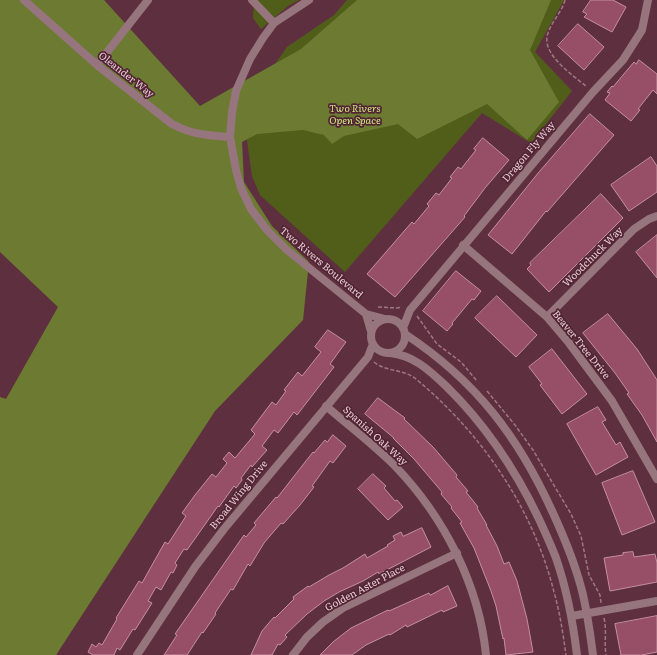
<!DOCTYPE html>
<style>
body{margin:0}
canvas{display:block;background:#5e303f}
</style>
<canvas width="657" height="655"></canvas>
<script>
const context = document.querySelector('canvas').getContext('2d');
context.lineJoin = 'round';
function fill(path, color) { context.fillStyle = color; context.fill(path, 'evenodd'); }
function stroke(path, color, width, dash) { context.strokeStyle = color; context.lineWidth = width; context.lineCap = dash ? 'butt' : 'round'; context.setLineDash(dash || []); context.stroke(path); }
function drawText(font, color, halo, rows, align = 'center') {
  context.font = font + ' Literata,serif'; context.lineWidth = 3.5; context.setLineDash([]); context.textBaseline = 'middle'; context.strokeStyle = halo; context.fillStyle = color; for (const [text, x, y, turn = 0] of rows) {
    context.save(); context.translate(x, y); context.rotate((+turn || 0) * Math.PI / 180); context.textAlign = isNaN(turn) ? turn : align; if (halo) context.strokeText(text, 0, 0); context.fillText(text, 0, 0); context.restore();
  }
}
const green = new Path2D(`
 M 254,0 L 299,0 L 288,6 L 261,29 L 253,18 Z
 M 347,0 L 564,0 L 535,52 L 572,91 L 531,143 L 482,113 L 345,272 L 260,195 L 252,176 L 247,140 L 255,103 L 264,80 L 287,47 L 334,15 Z`);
const forest = new Path2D(`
 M 0,0 L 104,0 L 200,106 L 301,49 L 357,0 L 551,0 L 530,50 L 559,102 L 527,140 L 487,104 L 417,139 L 398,124 L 344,136 L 332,144 L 324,135 L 303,130 L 257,134 L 242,142 L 244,182 L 272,226 L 309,262 L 303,320 L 215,411 L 56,655 L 0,655 L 0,397 L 6,399 L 58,307 L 0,252 Z`);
const building = new Path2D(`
 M 591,0 L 613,0 L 626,7 L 612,32 L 584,17 L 587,14 L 583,12 Z
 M 578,24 L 604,47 L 584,70 L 558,46 Z
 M 639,60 L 657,74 L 657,94 L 653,90 L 638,109 L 640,110 L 631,121 L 605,100 L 610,93 L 607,92 L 612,86 L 613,87 L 634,62 L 636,64 Z
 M 590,114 L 614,135 L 547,212 L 546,211 L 512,254 L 488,235 L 539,172 Z
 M 483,138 L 509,160 L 485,188 L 464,216 L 465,217 L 395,297 L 367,274 L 412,222 L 414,224 L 429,206 L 427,204 L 436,193 L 439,195 L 452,178 L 450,177 L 458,167 L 461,169 L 476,150 L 474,149 Z
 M 651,157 L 657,166 L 657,192 L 629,211 L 611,185 Z
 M 601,194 L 623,218 L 549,292 L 527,269 L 531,265 L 530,263 Z
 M 657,235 L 657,278 L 636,252 Z
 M 456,271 L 481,291 L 474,300 L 472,299 L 452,323 L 453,324 L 447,331 L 423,311 Z
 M 497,296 L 537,335 L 516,357 L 475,318 Z
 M 608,314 L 637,349 L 657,380 L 657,442 L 642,415 L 627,394 L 629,393 L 615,373 L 583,333 Z
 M 328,330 L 346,342 L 330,364 L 334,367 L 297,415 L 294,412 L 278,433 L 274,430 L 262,446 L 267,450 L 252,467 L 251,465 L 241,478 L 242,480 L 236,488 L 234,486 L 219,507 L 218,506 L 187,550 L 184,549 L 175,563 L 177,565 L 173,573 L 171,572 L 161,590 L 156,587 L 148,601 L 152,603 L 135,630 L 133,629 L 120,650 L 117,648 L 114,655 L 93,655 L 88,652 L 92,644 L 96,647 L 99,643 L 102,645 L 117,619 L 116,618 L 139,581 L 142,583 L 165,542 L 168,544 L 186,516 L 182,513 L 195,495 L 212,474 L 216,477 L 227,463 L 223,459 L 229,452 L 235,458 L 255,434 L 251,430 L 272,402 L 276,405 L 286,391 L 284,390 L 298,372 L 302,376 L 321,352 L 315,347 Z
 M 552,349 L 587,394 L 562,414 L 540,385 L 542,384 L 529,367 Z
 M 378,398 L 405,418 L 404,419 L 433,447 L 457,475 L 456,477 L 468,491 L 466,492 L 478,507 L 477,508 L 487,525 L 486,525 L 497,546 L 504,564 L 509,562 L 517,581 L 527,619 L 533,652 L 506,655 L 504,638 L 503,639 L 496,606 L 491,591 L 474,548 L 460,523 L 462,522 L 451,508 L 452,507 L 441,494 L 442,492 L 414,459 L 393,438 L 394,438 L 365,414 Z
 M 598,407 L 606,420 L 602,422 L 616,445 L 620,442 L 628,457 L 596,475 L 567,424 Z
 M 333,435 L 346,446 L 333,463 L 330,461 L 312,486 L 314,487 L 300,505 L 283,524 L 281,523 L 264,543 L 250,566 L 248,564 L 233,590 L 231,589 L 215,613 L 216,614 L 203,633 L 202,632 L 187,655 L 164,655 L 177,635 L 175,634 L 244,535 L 246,537 L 256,525 L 254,523 L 276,497 L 277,498 L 313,452 L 314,453 L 325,440 L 327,442 Z
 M 633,471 L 655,522 L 622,535 L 602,483 Z
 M 373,474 L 386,486 L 384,488 L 395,501 L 397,500 L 403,507 L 388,520 L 358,489 Z
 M 422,528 L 431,547 L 379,574 L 378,572 L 363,581 L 339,592 L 324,601 L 307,614 L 285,635 L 287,637 L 280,645 L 278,644 L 272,655 L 251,655 L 262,631 L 274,617 L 275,618 L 294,599 L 293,597 L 308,586 L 309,587 L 329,575 L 343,568 L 365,554 L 367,558 L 388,546 L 387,545 L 395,540 L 393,536 L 401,532 L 403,536 Z
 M 633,552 L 634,557 L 655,554 L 657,563 L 657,582 L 610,591 L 604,558 L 623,555 L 623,553 Z
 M 448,586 L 457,606 L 443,612 L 442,610 L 407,627 L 406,625 L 390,635 L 389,634 L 366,645 L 352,655 L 320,655 L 333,642 L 351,628 L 388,610 L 389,611 L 429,593 L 430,595 Z
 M 657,616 L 657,652 L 642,655 L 621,655 L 615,624 Z`);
const path = new Path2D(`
 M 565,0 C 562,12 552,21 548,33 C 540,54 573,75 587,87
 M 378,307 L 397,308 L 402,307
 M 417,316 L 437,344 L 461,362 L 477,381
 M 374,362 C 386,372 404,369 416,379 C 482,434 533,508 554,592 C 560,613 563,634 566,655
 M 487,391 L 515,425 L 533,450 L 571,514 L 581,536 L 589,575 L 600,595 L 601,603
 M 604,618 C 607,631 604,643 606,655`);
const minor = new Path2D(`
 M 24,0 L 97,65 L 172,124 C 193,135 207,135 230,137
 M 252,0 L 274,23
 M 309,0 L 274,23 L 263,38 L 250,59 L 236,91 L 232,113 L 230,137 L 236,170 L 241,188 L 251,209 L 267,230 L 287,250 L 366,314
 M 97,65 L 148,0
 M 463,245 L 547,317 L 569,343 L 612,401 L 657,479
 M 547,317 L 634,229 L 649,219 L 657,216
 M371 336a17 17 0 1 1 34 0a17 17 0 1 1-34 0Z
 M 403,328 L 410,310 L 593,92 L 623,60 L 642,30 L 648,0
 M 371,331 L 366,314 L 385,319
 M 405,334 C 476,381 518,436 553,513 C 564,537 574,561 581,587 C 587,609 590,632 593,655
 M 390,353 C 413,355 429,370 446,386 C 485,424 515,469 539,519 C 545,532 551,545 556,558 C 567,590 573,622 577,655
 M 326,406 C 349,426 374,445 395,466 C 444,517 479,585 486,655
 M 572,616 L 657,601
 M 137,655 L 195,567 L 224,529 L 368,357 L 373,344
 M 293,655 L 307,637 L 323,622 L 343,608 L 457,553`);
const streetNames = [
 ["Oleander Way",126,75,38],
 ["Dragon Fly Way",529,152,-50],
 ["Woodchuck Way",593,257,-45],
 ["Two Rivers Boulevard",321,263,40],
 ["Beaver Tree Drive",581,345,51],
 ["Spanish Oak Way",375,436,42],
 ["Broad Wing Drive",239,495,-51],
 ["Golden Aster Place",365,588,-28]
];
const parkNames = [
 ["Two Rivers",355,109],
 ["Open Space",355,121]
];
fill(green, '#505e19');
fill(forest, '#6c7b31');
fill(building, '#974e67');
stroke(building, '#c58f9f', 1);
stroke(path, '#9d7783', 1.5, [4, 2]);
stroke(minor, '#97757e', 8);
drawText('10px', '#e7cad2', '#522535', streetNames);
drawText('italic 10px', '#d0e881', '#522535', parkNames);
</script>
